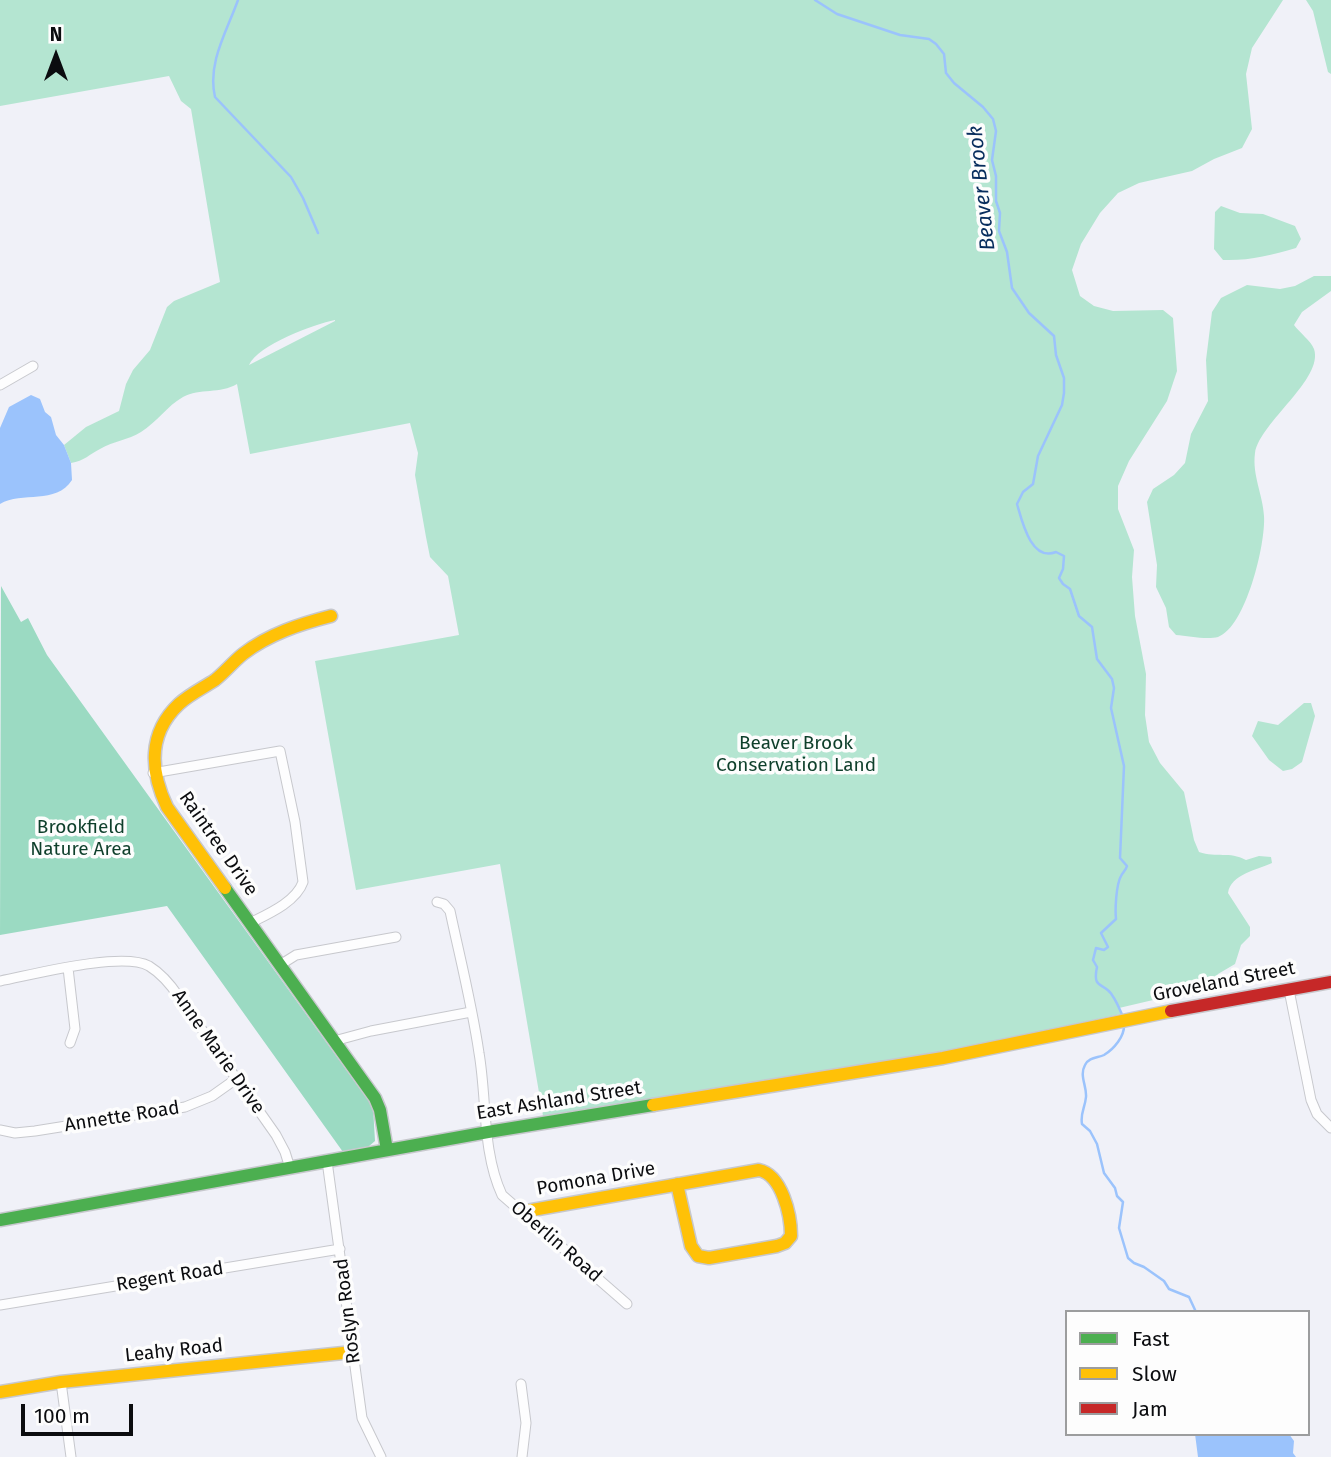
<!DOCTYPE html>
<style>
body{margin:0}
#map{position:relative;width:1331px;height:1457px;overflow:hidden;background:#f0f1f8;font-family:"Fira Sans",sans-serif}
canvas{display:block}
.legend{position:absolute;left:1065px;top:1310px;width:245px;height:126px;box-sizing:border-box;background:#fdfdfd;border:2px solid #9c9d9e;margin:0;padding:9px 12px;list-style:none;font-size:21px;color:#0b0c0f}
.legend li{display:flex;align-items:center;gap:14px;height:35px}
.legend b{width:35px;border:2px solid #9c9d9e}
.north{position:absolute;left:21px;top:21px;width:70px;height:70px;-webkit-text-stroke:5px #fdfdfd;paint-order:stroke;rotate:0deg;font-size:19px;font-weight:700;line-height:28px;text-align:center;color:#0b0c0f}
.north::after{content:'';display:block;margin:auto;width:24px;height:32px;background:#0b0c0f;clip-path:polygon(50% 0,100% 100%,50% 72%,0 100%)}
.scale{position:absolute;left:21px;top:1404px;width:112px;height:32px;box-sizing:border-box;border:4px solid #0b0c0f;border-top:0;padding-left:9px;font-size:21px;line-height:24px;white-space:nowrap;color:#0b0c0f;-webkit-text-stroke:5px #fdfdfd;paint-order:stroke}
</style>
<div id="map">
<canvas width="1331" height="1457"></canvas>
<ul class="legend">
<li><b style="height:9px;background:#4caf50"></b>Fast</li>
<li><b style="height:9px;background:#ffc107"></b>Slow</li>
<li><b style="height:9px;background:#c62828"></b>Jam</li>
</ul>
<div class="north">N</div>
<div class="scale">100 m</div>
</div>
<script>
const context = document.querySelector('canvas').getContext('2d');
context.lineJoin = 'round';
function fill(path, color) { context.fillStyle = color; context.fill(path, 'evenodd'); }
function stroke(path, color, width, dash) { context.strokeStyle = color; context.lineWidth = width; context.lineCap = dash ? 'butt' : 'round'; context.setLineDash(dash || []); context.stroke(path); }
function drawText(font, color, halo, rows, align = 'center') {
  context.font = font + ' "Fira Sans",sans-serif'; context.lineWidth = 7; context.setLineDash([]); context.textBaseline = 'middle'; context.strokeStyle = halo; context.fillStyle = color; for (const [text, x, y, turn = 0] of rows) {
    context.save(); context.translate(x, y); context.rotate((+turn || 0) * Math.PI / 180); context.textAlign = isNaN(turn) ? turn : align; if (halo) context.strokeText(text, 0, 0); context.fillText(text, 0, 0); context.restore();
  }
}
const green = new Path2D(`
 M 0,0 L 1283,0 L 1252,48 L 1246,74 L 1252,129 L 1242,148 L 1214,159 L 1192,171 L 1139,183 L 1118,193 L 1100,213 L 1081,244 L 1072,270 L 1080,296 L 1094,306 L 1113,311 L 1163,310 L 1173,318 L 1177,371 L 1167,401 L 1129,461 L 1118,486 L 1118,509 L 1134,550 L 1132,577 L 1135,616 L 1146,674 L 1145,715 L 1149,742 L 1160,763 L 1184,792 L 1194,840 L 1199,852 C 1217,858 1229,851 1246,860 L 1259,856 L 1271,857 L 1272,863 C 1257,870 1231,874 1228,893 L 1250,927 L 1250,936 L 1241,945 L 1235,964 L 1218,974 L 1212,982 L 1200,989 L 1119,1008 L 1121,1014 L 822,1078 L 820,1071 L 543,1116 L 500,864 L 356,890 L 315,661 L 459,635 L 448,576 L 430,557 L 426,537 L 415,475 L 418,453 L 410,423 L 250,454 L 237,384 C 220,394 200,388 183,397 C 167,406 157,422 141,432 C 128,440 114,441 100,449 C 90,454 84,461 71,463 L 64,445 L 86,427 L 119,411 L 126,384 L 133,370 L 150,350 L 167,307 L 174,301 L 220,282 L 191,109 L 181,101 L 169,76 L 0,106 ZM 335,320 L 335,321 L 249,365 C 258,345 314,324 335,320 Z
 M 1306,0 L 1331,0 L 1331,74 L 1328,72 L 1313,11 Z
 M 1221,206 L 1240,213 L 1263,214 L 1295,226 L 1301,239 L 1296,248 C 1271,255 1249,261 1223,260 L 1214,249 L 1215,212 Z
 M 1314,276 L 1331,276 L 1331,291 L 1302,312 L 1294,325 C 1299,332 1311,341 1314,349 C 1324,379 1260,422 1255,453 C 1252,475 1263,495 1264,516 C 1266,543 1246,627 1218,637 C 1207,640 1188,636 1176,635 L 1169,627 L 1166,608 L 1156,587 L 1157,565 L 1147,502 L 1153,489 L 1174,475 L 1185,463 L 1191,434 L 1208,401 L 1206,360 L 1212,312 L 1221,298 L 1247,285 L 1280,289 L 1295,286 Z
 M 1304,703 L 1311,703 L 1315,716 L 1302,762 L 1292,769 L 1283,771 L 1269,760 L 1252,736 L 1258,721 L 1278,725 Z`);
const forest = new Path2D(`
 M 1,586 L 21,622 L 28,618 L 47,655 L 373,1107 L 375,1141 L 368,1147 L 343,1152 L 167,906 L 0,935 Z`);
const water = new Path2D(`
 M 31,395 L 40,399 L 45,412 L 51,417 L 56,435 L 64,445 L 71,463 L 72,480 C 56,505 22,491 0,504 L 0,428 L 9,407 Z
 M 1195,1434 L 1289,1434 L 1294,1441 L 1293,1453 L 1296,1457 L 1198,1457 Z`);
const stream = new Path2D(`
 M 238,0 C 227,31 207,63 215,97 L 291,177 L 303,198 L 318,233
 M 815,0 L 837,14 L 900,35 L 929,39 L 936,44 L 944,54 L 946,73 L 954,83 L 983,107 L 993,119 L 996,131 L 992,160 L 996,176 L 996,201 L 1000,213 L 999,231 L 1007,252 L 1012,288 L 1029,313 L 1054,336 L 1056,355 L 1064,378 L 1064,393 L 1062,405 L 1038,456 L 1033,484 L 1023,492 L 1017,504 C 1022,521 1031,562 1056,552 L 1064,556 L 1063,569 L 1059,578 L 1063,584 L 1070,589 L 1079,616 L 1092,627 L 1097,659 L 1112,679 L 1114,688 L 1111,708 L 1124,766 L 1120,858 L 1127,866 C 1126,870 1123,872 1121,876 C 1116,885 1115,910 1116,919 L 1101,933 L 1108,947 L 1104,950 L 1096,948 L 1093,960 L 1097,967 C 1092,990 1104,982 1112,995 C 1117,1002 1120,1010 1123,1017
 M 1124,1024 C 1125,1036 1114,1049 1104,1055 C 1098,1058 1089,1057 1085,1065 C 1079,1076 1087,1086 1086,1097 C 1085,1108 1080,1113 1082,1124 L 1090,1131 L 1097,1144 L 1104,1173 L 1115,1188 L 1117,1196 L 1123,1202 L 1119,1228 L 1128,1258 L 1134,1263 L 1144,1267 L 1164,1281 L 1169,1289 L 1189,1297 L 1196,1312`);
const street = new Path2D(`
 M 0,385 L 33,366
 M 153,773 L 280,751 L 295,822 L 303,882 C 296,902 268,914 250,923
 M 437,902 L 444,904 L 450,911 C 460,958 472,1005 479,1053 C 487,1099 482,1152 502,1195 L 627,1304
 M 280,965 L 296,955 L 396,937
 M 68,968 L 75,1029 L 70,1043
 M 0,981 C 32,975 122,951 149,966 C 162,974 171,985 179,997 L 276,1135 L 285,1152 L 290,1168
 M 1289,990 L 1311,1100 L 1317,1114 L 1331,1128
 M 334,1041 L 371,1031 L 471,1012
 M 0,1130 L 15,1133 L 35,1131 L 185,1107 L 212,1096 L 236,1079
 M 327,1161 L 362,1418 L 381,1457
 M 0,1305 L 340,1249
 M 61,1382 L 71,1457
 M 521,1384 L 526,1423 L 522,1457`);
const fast = new Path2D(`
 M 225,888 L 375,1098 L 380,1110 L 387,1150
 M 0,1220 L 488,1132 L 653,1105`);
const slow = new Path2D(`
 M 225,888 L 167,807 C 150,771 148,733 179,704 C 190,694 203,688 215,680 C 225,672 233,662 243,654 C 269,634 300,624 331,616
 M 653,1105 L 943,1058 L 1171,1011
 M 521,1212 L 759,1170 C 782,1175 791,1215 791,1236 L 785,1243 L 777,1246 L 709,1258 L 698,1256 L 691,1246 L 677,1184
 M 0,1392 L 61,1382 L 353,1352`);
const jam = new Path2D(`
 M 1171,1011 L 1331,982`);
const parkNames = [
 ["Beaver Brook",796,744],
 ["Conservation Land",796,766],
 ["Brookfield",81,828],
 ["Nature Area",81,850]
];
const streetNames = [
 ["Raintree Drive",218,844,55],
 ["Groveland Street",1224,982,-11],
 ["Anne Marie Drive",218,1052,55],
 ["East Ashland Street",559,1101,-9],
 ["Annette Road",122,1117,-9],
 ["Pomona Drive",596,1179,-10],
 ["Oberlin Road",556,1242,41],
 ["Regent Road",170,1277,-9],
 ["Roslyn Road",348,1311,-97],
 ["Leahy Road",174,1351,-6]
];
const waterNames = [
 ["Beaver Brook",982,188,-96]
];
fill(green, '#b4e5d1');
fill(forest, '#9bdac2');
fill(water, '#9bc3fc');
stroke(stream, '#9bc3fc', 2.5);
stroke(street, '#c7c8cd', 11);
stroke(fast, '#c7c8cd', 15);
stroke(slow, '#c7c8cd', 15);
stroke(jam, '#c7c8cd', 15);
stroke(street, '#fdfdfe', 9);
stroke(fast, '#4caf50', 12);
stroke(slow, '#ffc107', 12);
stroke(jam, '#c62828', 12);
drawText('19px', '#0e3f2b', '#fdfdfd', parkNames);
drawText('19px', '#0b0c0f', '#fdfdfd', streetNames);
drawText('italic 21px', '#072d5d', '#fdfdfd', waterNames);
</script>
